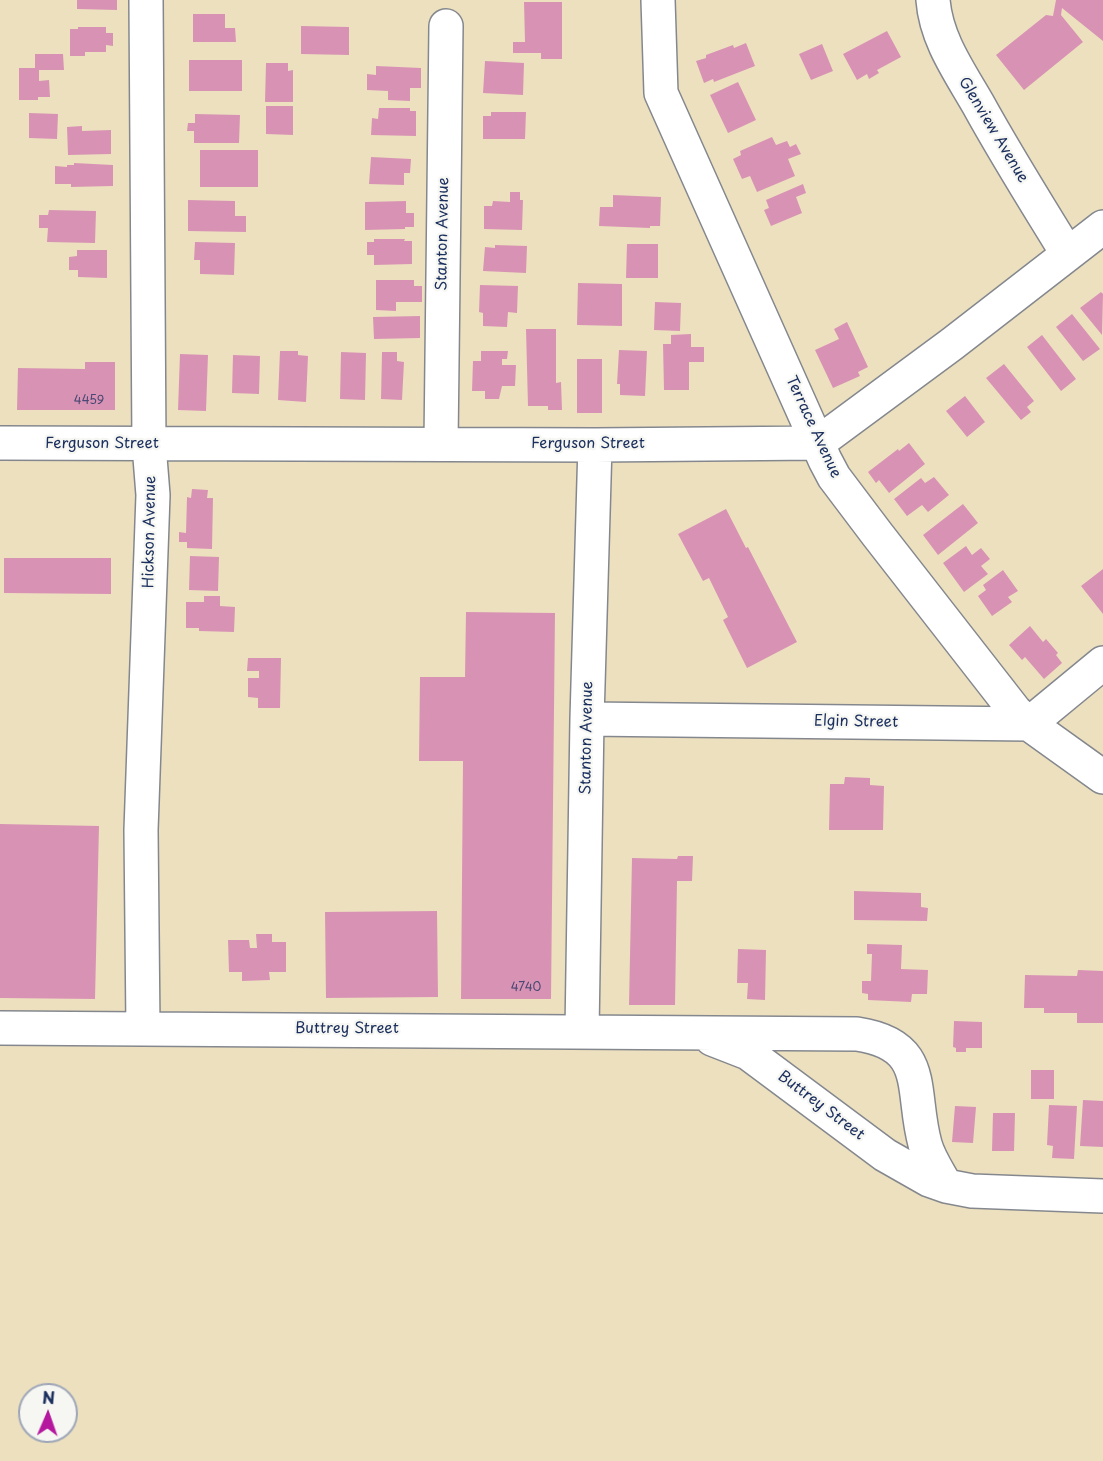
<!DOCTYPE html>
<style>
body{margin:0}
#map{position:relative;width:1103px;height:1461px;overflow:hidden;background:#ede0bf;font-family:"Playpen Sans",sans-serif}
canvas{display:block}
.north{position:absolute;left:18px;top:1383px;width:60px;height:60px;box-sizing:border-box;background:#f6f6f2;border:2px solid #9ea6b7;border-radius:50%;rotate:2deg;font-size:16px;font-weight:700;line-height:24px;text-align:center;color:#1b2f5e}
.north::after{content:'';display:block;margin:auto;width:21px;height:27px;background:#b5179e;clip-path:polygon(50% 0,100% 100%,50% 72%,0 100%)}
</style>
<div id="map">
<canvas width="1103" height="1461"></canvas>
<div class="north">N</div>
</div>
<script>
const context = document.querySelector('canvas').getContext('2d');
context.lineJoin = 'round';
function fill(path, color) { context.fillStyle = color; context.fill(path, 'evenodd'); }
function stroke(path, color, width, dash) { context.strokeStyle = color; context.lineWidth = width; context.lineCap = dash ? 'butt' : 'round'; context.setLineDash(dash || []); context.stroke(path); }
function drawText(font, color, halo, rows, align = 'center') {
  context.font = font + ' "Playpen Sans",sans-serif'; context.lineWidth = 4.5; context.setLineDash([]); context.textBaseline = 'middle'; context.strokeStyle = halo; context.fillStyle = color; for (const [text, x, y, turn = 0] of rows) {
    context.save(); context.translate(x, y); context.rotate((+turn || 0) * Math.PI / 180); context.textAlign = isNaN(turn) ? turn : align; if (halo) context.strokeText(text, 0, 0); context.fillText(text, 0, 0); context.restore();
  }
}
const building = new Path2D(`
 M 77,0 L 117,0 L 117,10 L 77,9 Z
 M 1056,0 L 1103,0 L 1103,41 L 1062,8 L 1061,15 L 1083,42 L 1024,90 L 996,55 L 1046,15 L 1053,16 Z
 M 524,2 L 562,2 L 562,59 L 541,59 L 541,53 L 513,53 L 513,42 L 525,42 Z
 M 193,14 L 225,14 L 225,28 L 235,28 L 236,42 L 193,42 Z
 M 301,26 L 349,27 L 349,55 L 301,54 Z
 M 78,27 L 106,27 L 106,33 L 113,33 L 113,46 L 106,45 L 106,52 L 85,52 L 85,56 L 70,56 L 70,29 L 78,29 Z
 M 887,31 L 901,57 L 877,70 L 879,73 L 869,79 L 867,74 L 857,80 L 843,54 Z
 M 746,43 L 755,66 L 714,82 L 713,79 L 704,83 L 696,61 L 706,58 L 706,55 L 733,45 L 734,48 Z
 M 822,44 L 833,71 L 811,80 L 799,54 Z
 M 35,54 L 63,54 L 64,70 L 39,70 L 39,81 L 49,80 L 50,97 L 38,97 L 38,100 L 19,100 L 19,68 L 35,68 Z
 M 189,60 L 242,60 L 242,91 L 189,91 Z
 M 485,61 L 524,63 L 523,95 L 483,93 Z
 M 266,63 L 288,63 L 288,71 L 293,70 L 293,102 L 265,102 Z
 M 376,66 L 421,68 L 421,88 L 410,88 L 410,101 L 388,100 L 388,91 L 367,90 L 367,74 L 376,75 Z
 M 738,82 L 756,120 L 728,133 L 710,95 Z
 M 266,106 L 293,106 L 293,135 L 266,134 Z
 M 379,108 L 410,108 L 410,111 L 416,111 L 416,136 L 371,135 L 372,118 L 378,119 Z
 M 491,112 L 526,112 L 525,139 L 483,139 L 483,116 L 491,116 Z
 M 29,113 L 58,114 L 57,139 L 29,138 Z
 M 195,114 L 240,115 L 239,143 L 194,143 L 194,131 L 187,131 L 188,123 L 195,123 Z
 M 82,126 L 82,131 L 111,130 L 111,154 L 68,155 L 67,127 Z
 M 772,137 L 776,145 L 787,141 L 790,147 L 796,144 L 801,154 L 788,159 L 795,176 L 757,192 L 750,176 L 742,179 L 733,159 L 741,155 L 740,151 Z
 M 200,150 L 258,150 L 258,187 L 200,187 Z
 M 371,157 L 411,159 L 410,173 L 404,173 L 404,185 L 369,184 Z
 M 74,163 L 113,165 L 113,186 L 71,187 L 71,184 L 55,184 L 55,166 L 67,167 L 67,165 L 74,165 Z
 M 803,184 L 806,193 L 796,197 L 802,213 L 771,226 L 764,210 L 769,208 L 766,200 Z
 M 510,192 L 520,192 L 520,200 L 523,200 L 522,230 L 484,229 L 484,206 L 492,206 L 493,201 L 510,202 Z
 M 613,195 L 661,197 L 660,226 L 650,226 L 650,228 L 599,226 L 600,207 L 613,207 Z
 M 188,200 L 235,201 L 235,216 L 246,216 L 246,232 L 188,231 Z
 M 406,201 L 406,213 L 414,213 L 414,227 L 405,227 L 405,229 L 365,230 L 365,202 Z
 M 49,210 L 96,211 L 95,243 L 47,242 L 48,228 L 39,228 L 39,215 L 48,215 Z
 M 374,239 L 405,239 L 404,241 L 412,241 L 412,264 L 374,265 L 374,255 L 367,255 L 367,242 L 374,242 Z
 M 195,242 L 235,243 L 234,275 L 200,274 L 200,260 L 194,260 Z
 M 627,244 L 658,244 L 658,278 L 626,278 Z
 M 495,245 L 527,246 L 526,273 L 483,271 L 485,247 L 495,248 Z
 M 77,250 L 107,250 L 107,278 L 78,277 L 78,270 L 69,270 L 69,257 L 77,256 Z
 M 376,280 L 414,280 L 414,286 L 422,286 L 422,302 L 396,302 L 396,311 L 376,310 Z
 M 578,283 L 622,284 L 622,326 L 577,325 Z
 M 480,285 L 518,286 L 517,313 L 508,312 L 507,327 L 483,326 L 483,313 L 479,312 Z
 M 1101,292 L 1103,294 L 1102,335 L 1080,308 Z
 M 655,302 L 681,303 L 680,331 L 654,330 Z
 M 1072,314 L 1100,349 L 1083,361 L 1056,327 Z
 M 420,316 L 420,338 L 374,339 L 373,317 Z
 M 847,322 L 868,367 L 858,372 L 860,376 L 833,388 L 815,350 L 839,339 L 834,329 Z
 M 526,329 L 556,329 L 556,383 L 561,382 L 562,410 L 548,410 L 548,406 L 528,406 Z
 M 691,334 L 691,347 L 704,347 L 704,362 L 689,362 L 689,390 L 664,390 L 663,344 L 671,344 L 671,335 Z
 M 1042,335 L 1076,379 L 1061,391 L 1027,347 Z
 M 619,350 L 647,351 L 645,396 L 620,395 L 620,384 L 617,384 Z
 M 280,351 L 298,351 L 298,355 L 308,356 L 306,402 L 278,400 Z
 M 481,351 L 508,351 L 507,359 L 502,359 L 502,365 L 516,365 L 515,386 L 502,386 L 499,399 L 485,399 L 485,391 L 472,391 L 473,361 L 481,361 Z
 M 341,352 L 366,353 L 365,400 L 340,399 Z
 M 382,352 L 397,352 L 397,361 L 404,362 L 402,400 L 381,399 Z
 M 180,354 L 208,355 L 206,411 L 178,410 Z
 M 233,355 L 260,356 L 259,394 L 232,393 Z
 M 577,359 L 602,359 L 602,413 L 577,413 Z
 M 85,362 L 115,362 L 115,410 L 17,410 L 18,368 L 85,369 Z
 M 1004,364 L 1034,401 L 1027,407 L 1031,412 L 1021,420 L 986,378 Z
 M 965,396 L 985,422 L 967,437 L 946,411 Z
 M 909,443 L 925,464 L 889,493 L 879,480 L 876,483 L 868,472 L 898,449 L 899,451 Z
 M 934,477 L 949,495 L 928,512 L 922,505 L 907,516 L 894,499 L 921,478 L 925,483 Z
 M 192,489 L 208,490 L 207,498 L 213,498 L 212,549 L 187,548 L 187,542 L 179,542 L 179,532 L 186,533 L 187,497 L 191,498 Z
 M 963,504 L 978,523 L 938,555 L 923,535 Z
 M 726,509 L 746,548 L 748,547 L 797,642 L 747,668 L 723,620 L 728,617 L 709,578 L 703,581 L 678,534 Z
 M 966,546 L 972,555 L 981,548 L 990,559 L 981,566 L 988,574 L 964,592 L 943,563 Z
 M 190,556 L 219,557 L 218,591 L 189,590 Z
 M 4,558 L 111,558 L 111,594 L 4,593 Z
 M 1103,569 L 1103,614 L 1081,586 Z
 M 1003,570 L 1018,591 L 1008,597 L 1012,602 L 992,616 L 978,596 L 986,590 L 983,585 Z
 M 204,596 L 220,596 L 220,606 L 235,607 L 234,632 L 199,631 L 199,628 L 186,628 L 186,602 L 204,602 Z
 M 466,612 L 555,613 L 551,999 L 461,999 L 463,761 L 419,761 L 420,677 L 465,677 Z
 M 1030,626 L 1043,642 L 1046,639 L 1058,653 L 1056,655 L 1062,663 L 1044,679 L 1025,657 L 1022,660 L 1009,645 Z
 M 248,658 L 281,658 L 280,708 L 258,708 L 258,698 L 248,697 L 248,678 L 259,678 L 259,671 L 247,671 Z
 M 845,777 L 870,778 L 870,785 L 884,786 L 883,830 L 829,830 L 830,784 L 844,784 Z
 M 0,824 L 99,826 L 95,999 L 0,998 Z
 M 678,856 L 693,856 L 692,881 L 677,881 L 675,1005 L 629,1005 L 632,858 L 677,859 Z
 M 854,891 L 921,893 L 921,907 L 928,908 L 927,921 L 854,920 Z
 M 437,911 L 438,997 L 326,998 L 325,912 Z
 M 256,934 L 272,934 L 272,942 L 286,942 L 286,972 L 269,972 L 270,980 L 242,981 L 242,972 L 229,972 L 228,940 L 249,940 L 250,948 L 257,948 Z
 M 867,944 L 902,945 L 901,969 L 928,970 L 927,994 L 912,994 L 911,1002 L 868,1000 L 868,994 L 862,993 L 862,981 L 871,981 L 872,954 L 867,954 Z
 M 738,949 L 766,950 L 765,1000 L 747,999 L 748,983 L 737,983 Z
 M 1078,970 L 1103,971 L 1103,1023 L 1077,1023 L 1077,1013 L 1044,1013 L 1044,1008 L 1024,1008 L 1025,975 L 1077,976 Z
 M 954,1021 L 982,1022 L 982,1048 L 966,1048 L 966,1052 L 956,1052 L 956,1048 L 953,1047 Z
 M 1031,1070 L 1054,1070 L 1054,1099 L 1031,1099 Z
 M 1083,1100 L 1103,1101 L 1103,1147 L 1080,1146 Z
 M 1049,1105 L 1077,1106 L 1074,1159 L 1052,1158 L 1053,1146 L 1047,1145 Z
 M 955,1106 L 976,1107 L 973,1143 L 952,1142 Z
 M 993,1113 L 1015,1113 L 1014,1151 L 992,1151 Z`);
const minor = new Path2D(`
 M 658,0 L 661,93 L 825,460 L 834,477 L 877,534 L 1015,711 L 1029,724 L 1103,777
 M 933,0 C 936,39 959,71 978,104 C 1006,155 1037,204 1067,253
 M 0,443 L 595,445 L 818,443 L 952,344 L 1103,227
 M 441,443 L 446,26
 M 587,719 L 1029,724 L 1103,663
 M 0,1028 L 857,1034 C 930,1045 910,1090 925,1144 C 929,1159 939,1173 946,1186
 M 143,1028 L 141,830 L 153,495 L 149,445 L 146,0
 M 582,1031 L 587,719 L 595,445
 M 712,1039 L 748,1053 L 885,1155 L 929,1180 L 946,1186 L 972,1191 L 1103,1196`);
const numberNames = [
 ["4459",89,401],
 ["4740",526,988]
];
const streetNames = [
 ["Glenview Avenue",993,130,59],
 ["Stanton Avenue",443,234,-89],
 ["Terrace Avenue",813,427,65],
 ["Ferguson Street",102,444],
 ["Ferguson Street",588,444],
 ["Hickson Avenue",150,532,-89],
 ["Elgin Street",856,722,1],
 ["Stanton Avenue",587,738,-89],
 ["Buttrey Street",347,1029],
 ["Buttrey Street",821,1106,37]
];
fill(building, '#d893b4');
stroke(minor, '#84888e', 36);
stroke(minor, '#fff', 33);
drawText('12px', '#4a4874', null, numberNames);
drawText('15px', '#1b2f5e', '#f6f6f2', streetNames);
</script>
